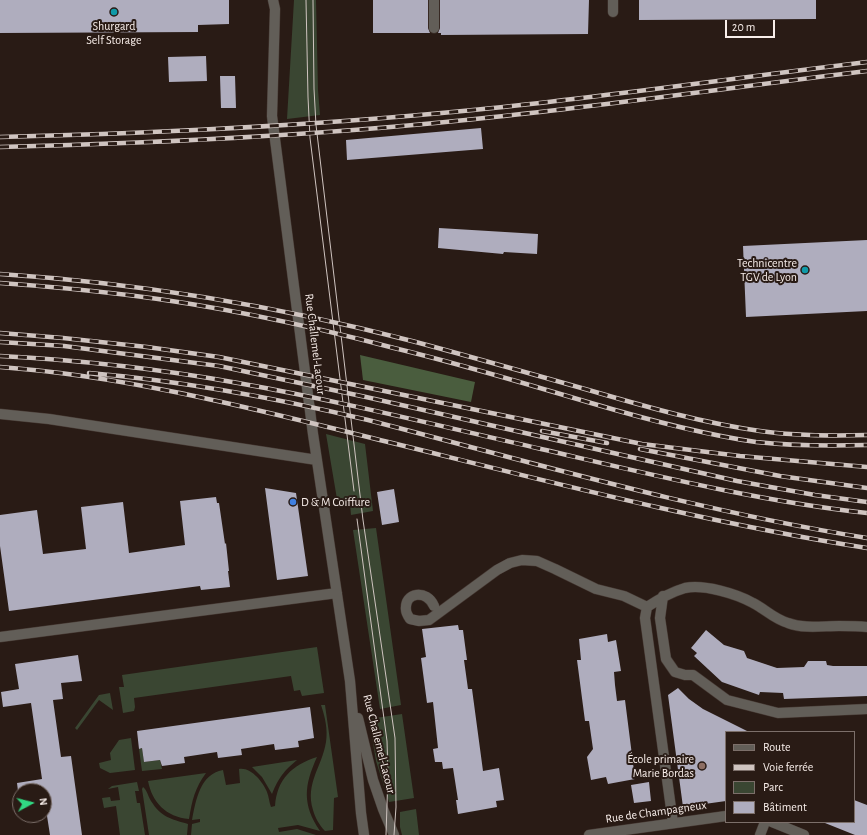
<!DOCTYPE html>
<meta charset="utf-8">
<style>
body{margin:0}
#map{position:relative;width:867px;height:835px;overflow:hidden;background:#291b15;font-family:"Alegreya Sans",sans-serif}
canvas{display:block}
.legend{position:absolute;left:725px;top:731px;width:130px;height:92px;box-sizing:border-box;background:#291b15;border:1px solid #7c6f6a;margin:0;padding:5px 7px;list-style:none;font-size:12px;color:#f8eeea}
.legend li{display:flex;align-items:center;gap:8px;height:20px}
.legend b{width:20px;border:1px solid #7c6f6a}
.north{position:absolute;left:12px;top:783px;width:40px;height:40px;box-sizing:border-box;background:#291b15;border:1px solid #7c6f6a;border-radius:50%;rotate:83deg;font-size:11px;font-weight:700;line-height:16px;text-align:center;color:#f8eeea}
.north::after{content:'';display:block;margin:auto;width:14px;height:18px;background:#31d882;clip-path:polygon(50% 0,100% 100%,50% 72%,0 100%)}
.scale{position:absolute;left:725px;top:20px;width:50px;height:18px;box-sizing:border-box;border:2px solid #f8eeea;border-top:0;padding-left:5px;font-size:12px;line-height:14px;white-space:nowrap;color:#f8eeea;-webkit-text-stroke:3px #291b15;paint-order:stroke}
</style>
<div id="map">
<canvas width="867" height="835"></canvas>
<ul class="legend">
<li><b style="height:5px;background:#625e58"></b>Route</li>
<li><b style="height:5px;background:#cfc4c0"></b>Voie ferrée</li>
<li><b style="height:11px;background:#3a4632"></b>Parc</li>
<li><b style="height:11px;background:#afadbe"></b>Bâtiment</li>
</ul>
<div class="north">N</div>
<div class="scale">20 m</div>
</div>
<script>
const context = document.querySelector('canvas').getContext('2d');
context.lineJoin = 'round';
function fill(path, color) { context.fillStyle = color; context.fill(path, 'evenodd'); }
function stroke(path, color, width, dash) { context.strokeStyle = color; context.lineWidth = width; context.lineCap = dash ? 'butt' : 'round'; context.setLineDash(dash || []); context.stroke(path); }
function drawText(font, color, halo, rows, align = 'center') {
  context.font = font + ' "Alegreya Sans",sans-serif'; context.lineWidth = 4; context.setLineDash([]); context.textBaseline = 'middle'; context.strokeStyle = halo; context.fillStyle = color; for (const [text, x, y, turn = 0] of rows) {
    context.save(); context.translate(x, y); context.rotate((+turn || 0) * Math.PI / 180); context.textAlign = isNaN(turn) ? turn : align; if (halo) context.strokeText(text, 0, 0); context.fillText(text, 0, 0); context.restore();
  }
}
const green = new Path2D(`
 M 294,0 L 316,0 L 318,90 L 320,115 L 287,119 Z
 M 326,434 L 365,444 L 373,511 L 351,515 L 350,503 L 338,505 Z
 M 376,528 L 401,705 L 380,709 L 353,530 Z
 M 317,647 L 324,693 L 302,696 L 300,690 L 294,691 L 291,676 L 134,698 L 135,707 L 134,711 L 123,713 L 119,687 L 124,687 L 122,675 Z
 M 110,693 L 113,710 L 99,700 L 77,730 L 75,728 L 99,695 Z
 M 321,705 L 325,705 L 338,797 L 334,798 L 333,830 L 325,831 C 319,825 315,817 313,810 C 305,783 322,767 326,742 C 328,729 325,717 321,705 Z
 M 402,714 L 414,798 L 389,802 L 376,761 L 369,719 Z
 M 131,738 L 135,770 L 110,773 L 100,768 L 99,763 L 111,760 L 110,753 L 119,740 Z
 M 142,748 L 144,762 L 160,760 L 162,769 L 142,771 L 139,749 Z
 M 317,757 C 304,786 302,804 320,831 L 298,825 L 278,828 L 279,832 L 297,829 L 316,835 L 191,835 L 192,824 L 200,822 L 200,819 L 192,820 C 196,800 200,774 223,770 L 226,785 L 240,783 L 239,769 C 251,767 263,782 267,792 C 269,797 269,802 271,807 L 275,806 C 277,779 292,765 317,757 Z
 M 297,760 C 284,771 279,777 272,794 L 262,777 L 252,767 Z
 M 206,773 C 195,788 192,800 189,819 C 166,817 152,802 148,781 Z
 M 137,782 L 139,791 L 135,791 L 137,803 L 140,803 L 145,835 L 120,835 L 116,806 L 104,808 L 102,798 L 110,797 L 111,801 L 120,800 L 118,787 L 108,789 L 112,786 Z
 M 143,787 C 147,790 148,796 151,801 C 161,817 171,819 188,824 L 187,835 L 149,835 L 142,789 Z
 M 416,809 L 419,835 L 402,835 L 400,827 L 400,812 Z`);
const forest = new Path2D(`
 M 360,355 L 475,382 L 471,402 L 363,380 Z`);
const building = new Path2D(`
 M 0,0 L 229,0 L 229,24 L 198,25 L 198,32 L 0,33 Z
 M 373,0 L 428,0 L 428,28 L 430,33 L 373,33 Z
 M 440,0 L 589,0 L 588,34 L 441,35 L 441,33 L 438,33 L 440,28 Z
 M 639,0 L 816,0 L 816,19 L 639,20 Z
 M 206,56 L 207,81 L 169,82 L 168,57 Z
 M 220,76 L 235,76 L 236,108 L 221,108 Z
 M 481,128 L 483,149 L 347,160 L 346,140 Z
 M 439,228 L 538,234 L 537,254 L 504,252 L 503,254 L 438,248 Z
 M 867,240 L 867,311 L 746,317 L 743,246 Z
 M 265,488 L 296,493 L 308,576 L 277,580 Z
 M 394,489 L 399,522 L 382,525 L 377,492 Z
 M 216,497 L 217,503 L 219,503 L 225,544 L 226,543 L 229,571 L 228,571 L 230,587 L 201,590 L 200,586 L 9,611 L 0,546 L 0,515 L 37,510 L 43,554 L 86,549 L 81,507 L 123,502 L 129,553 L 185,545 L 180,501 Z
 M 458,625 L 459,630 L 463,630 L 467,660 L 464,660 L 468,689 L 472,689 L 483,771 L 499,768 L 504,800 L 496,801 L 497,807 L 458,814 L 456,800 L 458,800 L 453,768 L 443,769 L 442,762 L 435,762 L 433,749 L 438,748 L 433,702 L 427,703 L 421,658 L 426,657 L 422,629 Z
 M 706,630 L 724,645 L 744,651 L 747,658 L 777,668 L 804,667 L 808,661 L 826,661 L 827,665 L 833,666 L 867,666 L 867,696 L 784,699 L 783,693 L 760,692 L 759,695 L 722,682 L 694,656 L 697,653 L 691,648 Z
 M 607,634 L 608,642 L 616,640 L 621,671 L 614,672 L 615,685 L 617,701 L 625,700 L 635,779 L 608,784 L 606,777 L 591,780 L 587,757 L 593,749 L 589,721 L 585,721 L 577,660 L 581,660 L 579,639 Z
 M 78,655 L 82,681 L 61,683 L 63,699 L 53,700 L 61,757 L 71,756 L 82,835 L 50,835 L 45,803 L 44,803 L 44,791 L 18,791 L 17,783 L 42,779 L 31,703 L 3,707 L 1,692 L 19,689 L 15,664 Z
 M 678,688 L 689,699 L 703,709 L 749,732 L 726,732 L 726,801 L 683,807 L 668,695 Z
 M 310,707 L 314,738 L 298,741 L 299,747 L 275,750 L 274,744 L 241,749 L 242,755 L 218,758 L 217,752 L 184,757 L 185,763 L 162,766 L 160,760 L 144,762 L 142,748 L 139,749 L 137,731 Z
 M 649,782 L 651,801 L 634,803 L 631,785 Z
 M 854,800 L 867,805 L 867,835 L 855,835 L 825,823 L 854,822 Z`);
const minor = new Path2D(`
 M 273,0 L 275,9 L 272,116 L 313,434 L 350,681 L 361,813 L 364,835
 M 434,0 L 434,28
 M 613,12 L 613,0
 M 0,414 L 49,419 L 317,460
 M 663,596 L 660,618 L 666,659 L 675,672 L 685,675 L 693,675 L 727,700 L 778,713 L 867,709
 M 434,606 C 427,589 404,592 406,610 C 406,612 408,616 410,619 L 419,621 L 429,620 L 497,570 L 510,563 L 522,560 L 537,561 L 555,569 L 596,589 L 624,596 L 647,607
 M 0,637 L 337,593
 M 358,718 L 373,780 L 383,809 L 394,835
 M 772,822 L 804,835
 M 673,823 L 645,618 L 647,607 C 659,599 671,592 685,588 C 704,584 737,594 753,603 C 765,609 774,619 788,623 C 804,629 822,626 839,626 C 849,626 858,626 867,627
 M 589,835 L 726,816
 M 760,835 L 765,822`);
const tram = new Path2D(`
 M 306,0 L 308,97 L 310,138 L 354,491
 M 313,0 L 314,89 L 316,125 L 363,520 L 395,738 L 396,807 L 394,835
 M 357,519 L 387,741 L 388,774 L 386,835`);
const rail = new Path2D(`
 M 0,137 C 165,133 329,125 493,108 C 618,95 743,77 867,62
 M 0,147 C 165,143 330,135 494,117 C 618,104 743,86 867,71
 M 0,274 C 139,283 277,306 412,341 C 472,357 532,374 592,391 C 647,407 703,423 760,431 C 796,436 831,436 867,435
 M 0,283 C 43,286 86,290 128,295 C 218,306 307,325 394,348 C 461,364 526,384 591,403 C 645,419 700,434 756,442 C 793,446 830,446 867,445
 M 0,333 L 63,338 L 147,347 L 219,357 L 642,444 L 740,456 L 867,467
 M 0,342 L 64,346 L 219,366 L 366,397 L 737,481 L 815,495 L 867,502
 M 0,356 C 79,360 160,369 238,383 C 340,401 440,426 541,449 C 649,474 757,501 867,513
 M 0,367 C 126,376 250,408 372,438 C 535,478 701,522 867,548
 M 89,373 C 183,381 276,398 368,420 C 534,463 698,511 867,538
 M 542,431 L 607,443
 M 640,449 L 780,476 L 867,488`);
const markers = [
 [114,12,4,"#0f9aa8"],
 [805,270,4,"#0f9aa8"],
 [293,502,4,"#3f7fe0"],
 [702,766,4,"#8d6e63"]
];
const poiNames = [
 ["Shurgard",114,26,"center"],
 ["Self Storage",114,40,"center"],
 ["Technicentre",797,263],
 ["TGV de Lyon",797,277],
 ["D & M Coiffure",301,502,"left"],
 ["École primaire",694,759],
 ["Marie Bordas",694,773]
];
const streetNames = [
 ["Rue Challemel-Lacour",315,344,83],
 ["Rue Challemel-Lacour",379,744,76],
 ["Rue de Champagneux",656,812,-8]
];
fill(green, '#3a4632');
fill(forest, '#4a5d3e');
fill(building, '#afadbe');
stroke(minor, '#463933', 11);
stroke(minor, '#625e58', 10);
stroke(tram, '#cfc4c0', 1);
stroke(rail, '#cfc4c0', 4.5);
stroke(rail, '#291b15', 3, [9]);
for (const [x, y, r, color] of markers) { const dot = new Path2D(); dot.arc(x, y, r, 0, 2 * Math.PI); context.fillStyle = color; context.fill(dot); stroke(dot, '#291b15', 1.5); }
drawText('12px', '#f8eeea', '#291b15', poiNames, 'right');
drawText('12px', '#f8eeea', '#291b15', streetNames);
</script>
